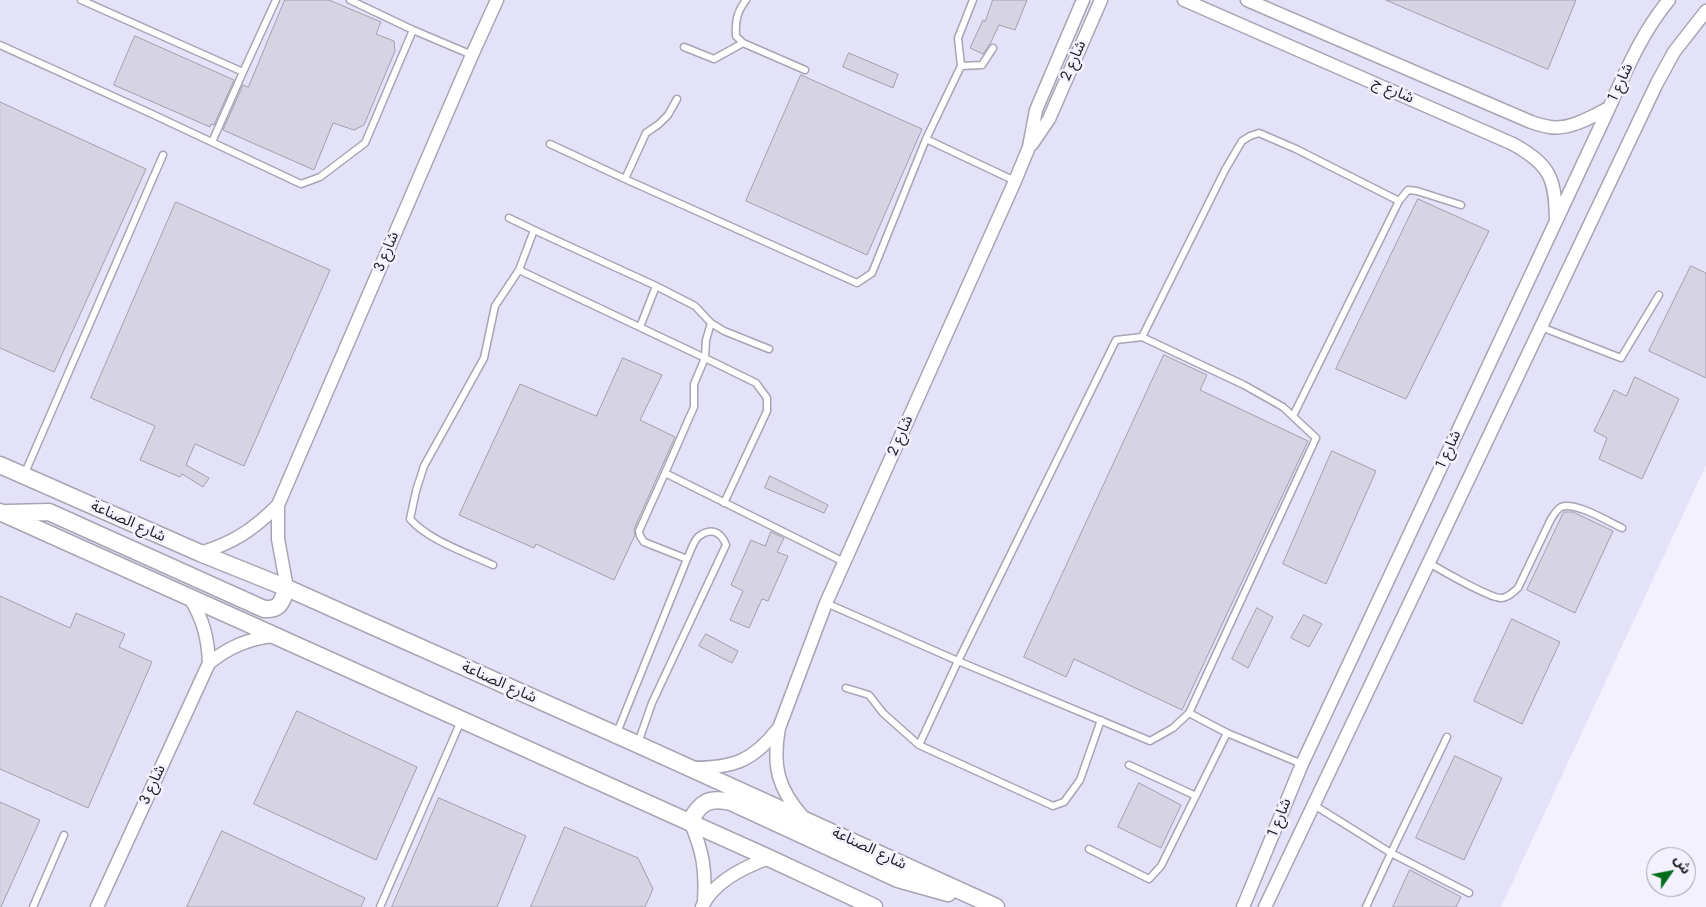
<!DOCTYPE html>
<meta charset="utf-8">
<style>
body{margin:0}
#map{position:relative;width:1706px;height:907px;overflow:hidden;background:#f2f1fd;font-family:Jost,"Noto Sans Arabic",sans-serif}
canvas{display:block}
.north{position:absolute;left:1646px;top:847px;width:50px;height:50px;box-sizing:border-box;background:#f2f1fd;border:1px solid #9e9ea7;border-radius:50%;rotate:57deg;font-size:14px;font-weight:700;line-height:20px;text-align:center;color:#212126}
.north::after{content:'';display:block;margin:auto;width:18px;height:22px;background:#006c1b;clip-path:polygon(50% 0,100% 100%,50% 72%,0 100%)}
</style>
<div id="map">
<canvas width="1706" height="907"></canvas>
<div class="north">ش</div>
</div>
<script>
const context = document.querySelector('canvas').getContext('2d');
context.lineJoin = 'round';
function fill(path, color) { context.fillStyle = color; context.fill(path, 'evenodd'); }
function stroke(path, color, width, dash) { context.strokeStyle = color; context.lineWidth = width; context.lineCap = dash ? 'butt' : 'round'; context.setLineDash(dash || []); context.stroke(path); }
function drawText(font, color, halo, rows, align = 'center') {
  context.font = font + ' Jost,"Noto Sans Arabic",sans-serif'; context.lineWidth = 5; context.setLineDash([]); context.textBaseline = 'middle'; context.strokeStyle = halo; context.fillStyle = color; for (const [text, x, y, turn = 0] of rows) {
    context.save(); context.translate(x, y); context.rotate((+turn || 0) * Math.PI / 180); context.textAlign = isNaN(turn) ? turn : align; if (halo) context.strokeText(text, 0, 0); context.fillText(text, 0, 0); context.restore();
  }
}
const built = new Path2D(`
 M 0,0 L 1706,0 L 1706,465 L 1501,907 L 0,907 Z`);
const building = new Path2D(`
 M 285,0 L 329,0 L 381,22 L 376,34 L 394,41 L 395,51 L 364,125 L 354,130 L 333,123 L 314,170 L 223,130 L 243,85 L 248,87 Z
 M 993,0 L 1027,0 L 1015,30 L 999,25 L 990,44 L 983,54 L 970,48 L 983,20 L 985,21 Z
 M 1386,0 L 1576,0 L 1548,69 Z
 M 135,36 L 234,80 L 214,125 L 211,124 L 210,127 L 114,85 Z
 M 849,53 L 898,74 L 893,88 L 843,67 Z
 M 801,75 L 922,129 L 867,255 L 746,201 Z
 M 0,102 L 146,169 L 54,372 L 0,348 Z
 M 1418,199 L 1489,231 L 1406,399 L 1336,369 Z
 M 176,202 L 330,270 L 244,466 L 195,444 L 186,465 L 209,478 L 203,487 L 182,474 L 180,477 L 140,460 L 155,426 L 91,398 Z
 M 1691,266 L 1706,273 L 1706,378 L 1649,351 Z
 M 1164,355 L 1207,375 L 1200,390 L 1308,441 L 1182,710 L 1074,659 L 1066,677 L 1024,657 Z
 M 623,358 L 662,375 L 640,420 L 675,437 L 634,529 L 635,535 L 614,580 L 536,544 L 534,548 L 459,515 L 520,384 L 596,416 Z
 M 1635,377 L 1679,399 L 1642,479 L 1599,459 L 1607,438 L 1594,431 L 1614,390 L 1626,396 Z
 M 1332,451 L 1376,471 L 1326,584 L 1283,564 Z
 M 770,476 L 828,505 L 824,513 L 765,488 Z
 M 1564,512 L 1573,512 L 1613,531 L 1575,613 L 1527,590 Z
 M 771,532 L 784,538 L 777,552 L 788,556 L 768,601 L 762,599 L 749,628 L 730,620 L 743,591 L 731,585 L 751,540 L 765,546 Z
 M 0,596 L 70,628 L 76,613 L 125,634 L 119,647 L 152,662 L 88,808 L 0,769 Z
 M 1257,608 L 1273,617 L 1248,668 L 1232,659 Z
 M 1304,615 L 1322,624 L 1309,647 L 1291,638 Z
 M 1512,619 L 1560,642 L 1522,724 L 1474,701 Z
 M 706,634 L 738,651 L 732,663 L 699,646 Z
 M 297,711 L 417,767 L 376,860 L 254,804 Z
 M 1455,756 L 1502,778 L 1464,860 L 1416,838 Z
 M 1139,783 L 1181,805 L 1161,848 L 1118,827 Z
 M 439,798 L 526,836 L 497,907 L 392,907 Z
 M 0,802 L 40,820 L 1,907 L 0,907 Z
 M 565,827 L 638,858 L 653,889 L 645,907 L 531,907 Z
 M 222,831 L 365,898 L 361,907 L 187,907 Z
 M 1410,870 L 1461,897 L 1456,907 L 1393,907 Z`);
const service = new Path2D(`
 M 81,0 L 243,72 L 276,0
 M 350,0 L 413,30 L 472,55
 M 746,0 C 737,12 735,21 736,36 L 743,43 L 805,70
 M 0,45 L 152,114 L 301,184 L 320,177 L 365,143 L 413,30
 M 684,47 L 714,59 L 743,43
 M 961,66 L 982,65 L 993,48
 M 677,99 L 668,115 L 659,124 L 646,133 L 625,179 L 857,283 L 872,273 L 926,139 L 1015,181
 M 926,139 L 961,66 L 958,38 L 973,0
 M 212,142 L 243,72
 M 550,144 L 625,179
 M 1399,201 L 1408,190 L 1417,191 L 1461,205
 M 509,218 L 534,230 L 519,270 L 705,358 L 706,340 L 711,323
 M 534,230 L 656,286 L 695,306 L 711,323 L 724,331 L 769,349
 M 640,327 L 656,286
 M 1541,327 L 1621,358 L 1659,295
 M 1142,337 L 1225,170 L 1242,141 L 1250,136 L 1259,133 L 1296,149 L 1399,201 L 1293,416
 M 24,475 L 163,155
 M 724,503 L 767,411 L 767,398 L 756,383 L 705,358 L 694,384 L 694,407 L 665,473 L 844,562
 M 1429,563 C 1441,570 1490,598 1501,598 C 1508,598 1513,592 1518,588 L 1551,519 C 1554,515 1556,510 1561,507 C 1575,501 1609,522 1622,528
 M 493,565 C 467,553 428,540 410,519 L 416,491 L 424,466 L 484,358 L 495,306 L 519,270
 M 826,603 L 958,661 L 1150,741 L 1173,728 L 1189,713 L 1227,733 L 1302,764
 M 846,688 L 869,695 L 883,713 L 919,745
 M 1101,720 L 1080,780 L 1064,802 L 1053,806 L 919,745 L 958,661 L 1116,340 L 1142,337 L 1244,385 L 1283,407 L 1316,438 L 1189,713
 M 616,735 L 687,559 L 644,542 L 640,536 L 639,531 L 665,473
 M 638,743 L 652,703 L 726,545 C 721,531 710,527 698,537 C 693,542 690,553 687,559
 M 1129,765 L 1196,796
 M 1314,805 L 1391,853 L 1447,737
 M 1089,849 L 1149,879 L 1161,866 L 1227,733
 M 33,907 L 64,835
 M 380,907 L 461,721
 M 1366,907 L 1391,853 L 1469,893`);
const minor = new Path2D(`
 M 1184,0 L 1513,144 C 1550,165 1555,177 1556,219
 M 1247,0 L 1531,122 C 1537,124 1543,126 1550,127 C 1570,130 1591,117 1609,108
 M 1032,144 L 1049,119 L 1101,0
 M 278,505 L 278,539 L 287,588
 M 200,553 C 233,543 253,530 278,505 L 472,55 L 497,0
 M 209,663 C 229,647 248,639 273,636
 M 692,768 C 732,768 752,762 777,730
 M 803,817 C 778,789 772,766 779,728 L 826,603 L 1015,181 L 1029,147 L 1036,110 L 1083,0
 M 690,822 C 703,850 706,871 704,901
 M 97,907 L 209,663 C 208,638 203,619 190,598
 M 702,907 C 713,882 744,867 769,858
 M 1243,907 L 1302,764 L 1609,108 C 1626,71 1642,32 1669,0
 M 1265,907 L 1657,83 L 1674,52 L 1706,11`);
const tertiary = new Path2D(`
 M 0,465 L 200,553 L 287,588 L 637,744 L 996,907
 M 0,512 L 769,858 L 874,907
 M 7,513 L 49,512 L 264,609 C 281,610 281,602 287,588
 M 690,822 C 700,802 709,797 731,802 L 898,879 L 948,893`);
const streetNames = [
 ["شارع 2",1074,61,-66],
 ["شارع 1",1621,83,-65],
 ["شارع ج",1393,91,24],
 ["شارع 3",387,252,-67],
 ["شارع 2",901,436,-66],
 ["شارع 1",1449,450,-65],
 ["شارع الصناعة",128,522,24],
 ["شارع الصناعة",499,683,24],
 ["شارع 3",153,785,-65],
 ["شارع 1",1280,818,-68],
 ["شارع الصناعة",869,849,25]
];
fill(built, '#e4e2f8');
fill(building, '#d6d4e3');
stroke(building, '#a1a0ae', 1);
stroke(service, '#a7a5b3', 9);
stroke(minor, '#a7a5b3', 15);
stroke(tertiary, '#a7a5b3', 19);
stroke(service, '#fff', 6);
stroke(minor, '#fff', 12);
stroke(tertiary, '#fff', 16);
drawText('15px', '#212126', '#f2f1fd', streetNames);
</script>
